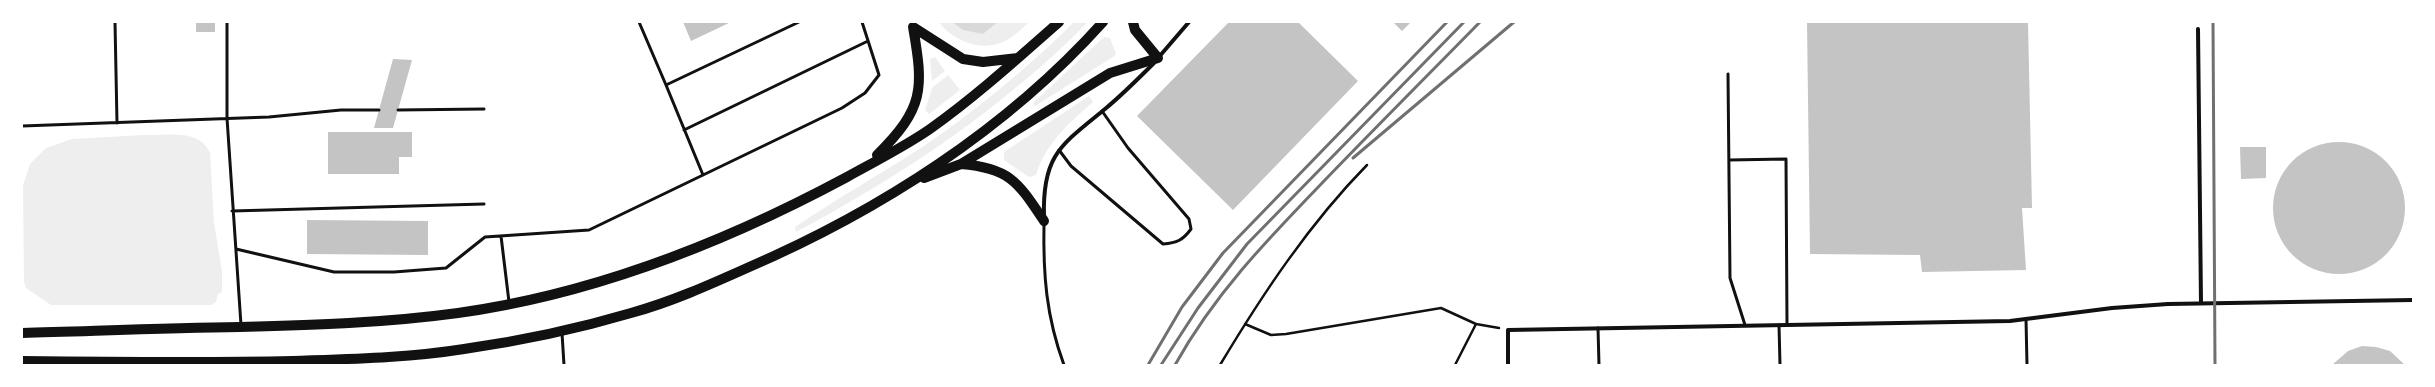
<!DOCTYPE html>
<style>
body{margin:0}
#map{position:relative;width:2435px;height:387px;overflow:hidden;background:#fff;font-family:Manrope,sans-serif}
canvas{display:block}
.frame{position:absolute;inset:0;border:23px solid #fff;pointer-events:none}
</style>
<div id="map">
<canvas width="2435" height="387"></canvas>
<div class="frame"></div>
</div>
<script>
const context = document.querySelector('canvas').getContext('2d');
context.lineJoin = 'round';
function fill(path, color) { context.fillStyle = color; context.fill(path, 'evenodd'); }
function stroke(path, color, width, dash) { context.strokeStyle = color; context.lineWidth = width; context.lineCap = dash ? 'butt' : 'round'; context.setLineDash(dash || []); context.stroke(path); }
const green = new Path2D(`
 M 939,22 L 952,22 L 983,34 L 998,22 L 1029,22 C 1023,28 1015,35 1007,40 C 985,53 953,42 939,22 Z
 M 1074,22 L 1088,22 C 1003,108 903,175 796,232 L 795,227 C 836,199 879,175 921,148 C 972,114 1031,65 1074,22 Z
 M 1104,37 L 1110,38 L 1116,54 L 1113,57 L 1035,106 L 1033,103 Z
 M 935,57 L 945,71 L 932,81 L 930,59 Z
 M 948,75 L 960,90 L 929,114 L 925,110 L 932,88 Z
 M 1089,96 L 1093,102 C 1068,124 1046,143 1036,175 L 1029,177 L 1004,160 L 1004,152 Z
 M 144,135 C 167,136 199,128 210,153 L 214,223 L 222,271 L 222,292 L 218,294 L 216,302 L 211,305 L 51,305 L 26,288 L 24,282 L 23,186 L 30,164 L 46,148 L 72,139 Z`);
const water = new Path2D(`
 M 952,22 L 998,22 L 983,34 L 963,30 Z`);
const building = new Path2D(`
 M 196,22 L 215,22 L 215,32 L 196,32 Z
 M 683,22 L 731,22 L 691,41 Z
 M 1229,22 L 1298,22 L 1358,81 L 1233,210 L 1137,116 Z
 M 1393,22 L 1411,22 L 1402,31 Z
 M 1807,22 L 2028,22 L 2032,208 L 2022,208 L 2026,270 L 1922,272 L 1920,255 L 1810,254 Z
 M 393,59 L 412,60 L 393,128 L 374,128 Z
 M 328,132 L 412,132 L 412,157 L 399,157 L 399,174 L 328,174 Z
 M2273 208a66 66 0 1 1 132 0a66 66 0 1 1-132 0Z
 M 2240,147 L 2266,147 L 2266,178 L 2241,179 Z
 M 307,220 L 428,221 L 428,255 L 307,254 Z
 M 2362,346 L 2376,347 L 2390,351 L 2405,365 L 2332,365 L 2348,351 Z`);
const path = new Path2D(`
 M 1245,324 L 1271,335 L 1286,334 L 1441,308 L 1476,324 L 1455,365
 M 1476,324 L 1499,328
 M 1220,365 C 1262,295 1309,224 1367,165`);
const service = new Path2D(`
 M 115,22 L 117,123
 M 227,22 L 227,118 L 241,325
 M 639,22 L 666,85
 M 1728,74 L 1730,278 L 1745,325
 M 398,110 L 484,109
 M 22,126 L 269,117 L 341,110 L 379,110
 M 684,130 L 868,41
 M 1059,150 L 1071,166 L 1163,244 C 1177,243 1183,240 1191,229 L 1189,219 L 1128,148 L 1102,111
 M 1729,160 L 1786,159 L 1787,325
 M 703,175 L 666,85 L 799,22
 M 232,211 L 484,204
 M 1044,223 C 1043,274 1046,316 1064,365
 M 501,236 L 509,302
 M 236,249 L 334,272 L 394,272 L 446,268 L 485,237 L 589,230 L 842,108 L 865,93 L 879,75 L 862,22
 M 2026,319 L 2027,365
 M 1779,325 L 1780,365
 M 1598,328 L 1599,365
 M 562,333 L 564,365`);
const minor = new Path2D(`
 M 2198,29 L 2201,303
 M 1158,58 L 1189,22
 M 1044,217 C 1042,155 1061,145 1105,109 C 1122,95 1138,79 1154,63
 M 1508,365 L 1508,330 L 2010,321 L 2112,308 L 2168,304 L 2413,300`);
const primary = new Path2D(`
 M 913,27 L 963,59 L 983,62 L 1018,58
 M 877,155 C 924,108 924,90 913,27
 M 961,164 C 1010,168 1018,182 1044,221
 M 924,178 L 961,164 L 1110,73 L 1158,58 L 1135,30 L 1133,22
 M 22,333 C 95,331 167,328 240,327 C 313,325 385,323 458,313 C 595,294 726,242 847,177 C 874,162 904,147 930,129 C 975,97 1017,59 1059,22
 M 22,361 C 112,362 203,363 293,361 C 350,359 408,358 464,349 C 520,341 577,329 631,313 C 671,302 709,285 747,268 C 879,211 1006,130 1103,22`);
const rail = new Path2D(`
 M 2213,22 L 2215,365
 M 1353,158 L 1514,22
 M 1148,365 L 1182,307 L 1223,253 L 1447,22
 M 1161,365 L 1198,308 L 1247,244 L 1464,22
 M 1175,365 C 1215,293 1268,239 1325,180 C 1376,127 1428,75 1480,22`);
fill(green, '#eee');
fill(water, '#d9d9d9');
fill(building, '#c4c4c4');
stroke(path, '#111', 2.5);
stroke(service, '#111', 3);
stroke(minor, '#111', 4);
stroke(primary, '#111', 10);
stroke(rail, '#707070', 3);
</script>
